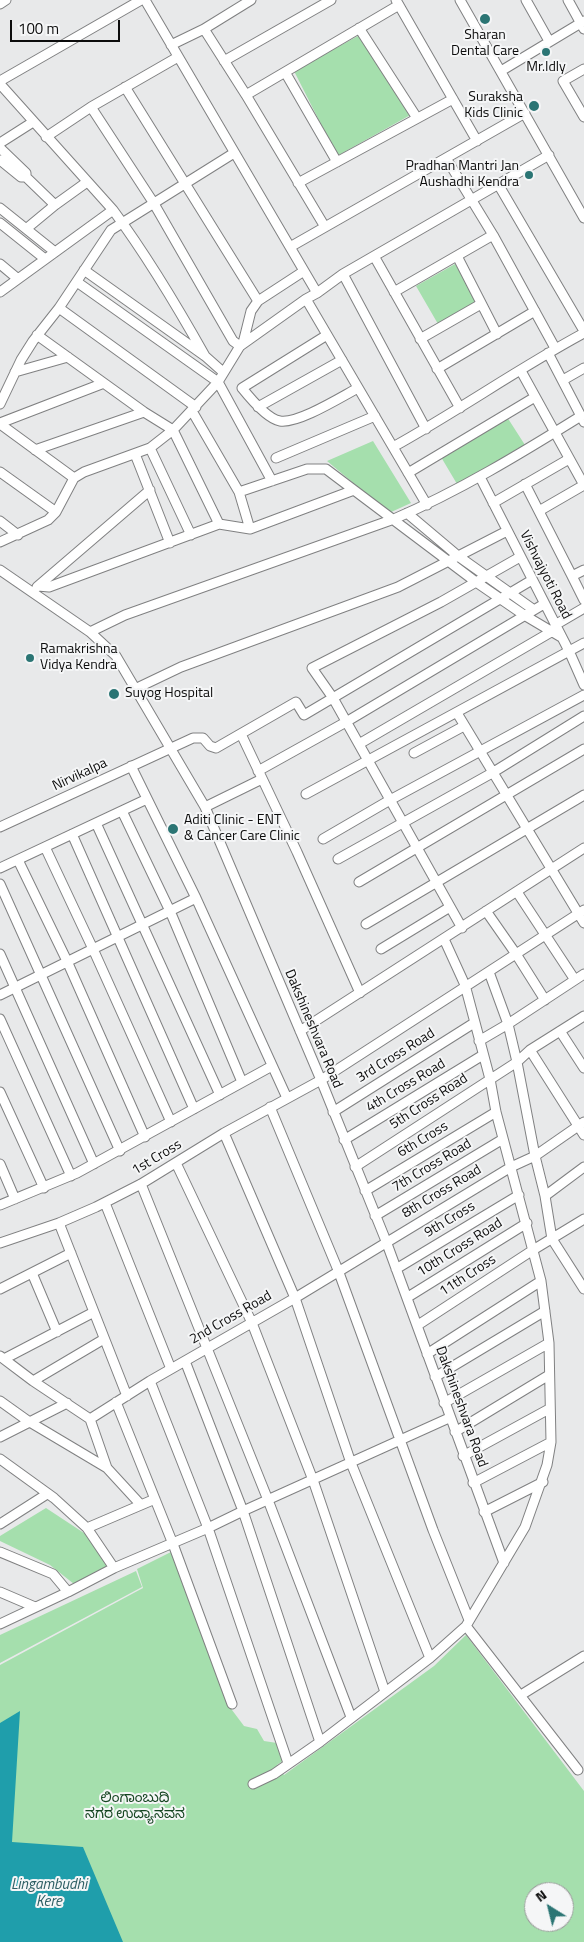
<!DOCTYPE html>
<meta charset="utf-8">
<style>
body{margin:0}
#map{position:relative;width:584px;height:1942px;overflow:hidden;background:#e8e9ea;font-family:"Titillium Web",sans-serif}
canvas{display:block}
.north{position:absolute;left:524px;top:1882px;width:50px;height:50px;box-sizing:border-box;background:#f5f6f7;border:1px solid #989899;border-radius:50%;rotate:324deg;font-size:14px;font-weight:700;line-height:20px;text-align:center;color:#0c0c0c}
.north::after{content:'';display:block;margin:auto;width:18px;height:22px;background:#2b7574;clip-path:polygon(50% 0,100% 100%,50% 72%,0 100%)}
.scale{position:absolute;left:10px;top:20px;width:110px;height:22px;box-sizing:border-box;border:2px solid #0c0c0c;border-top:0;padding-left:6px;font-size:15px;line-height:18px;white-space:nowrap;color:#0c0c0c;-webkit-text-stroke:4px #f5f6f7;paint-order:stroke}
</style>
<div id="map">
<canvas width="584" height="1942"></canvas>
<div class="north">N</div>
<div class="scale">100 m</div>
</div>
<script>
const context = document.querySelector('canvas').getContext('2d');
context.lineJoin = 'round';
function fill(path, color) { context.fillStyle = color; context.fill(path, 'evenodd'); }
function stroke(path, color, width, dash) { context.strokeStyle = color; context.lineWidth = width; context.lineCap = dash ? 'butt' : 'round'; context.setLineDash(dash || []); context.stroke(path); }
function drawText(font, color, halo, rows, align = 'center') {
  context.font = font + ' "Titillium Web","Noto Sans Kannada",sans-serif'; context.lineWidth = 4; context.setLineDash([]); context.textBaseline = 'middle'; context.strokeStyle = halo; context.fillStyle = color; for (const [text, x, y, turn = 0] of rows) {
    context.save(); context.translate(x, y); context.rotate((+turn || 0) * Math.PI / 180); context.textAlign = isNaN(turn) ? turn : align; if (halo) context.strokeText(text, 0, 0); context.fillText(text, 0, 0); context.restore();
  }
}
const green = new Path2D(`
 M 367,31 L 414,113 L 337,156 L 294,71 Z
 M 455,264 L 478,301 L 438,324 L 416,286 Z
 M 507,417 L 525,445 L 457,484 L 441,457 Z
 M 373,441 L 411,503 L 389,513 L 327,461 Z
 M 46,1508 L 87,1535 L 107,1566 L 74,1584 L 50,1565 L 0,1541 L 0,1536 Z
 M 173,1551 L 229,1706 L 244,1726 L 257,1729 L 264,1741 L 277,1743 L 284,1760 L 277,1765 L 284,1775 L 434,1666 L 466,1635 L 584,1791 L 584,1942 L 0,1942 L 0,1665 L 143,1588 L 137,1569 ZM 534,1892 L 564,1892 L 564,1922 L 534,1922 Z
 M 136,1571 L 142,1587 L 0,1663 L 0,1635 Z`);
const water = new Path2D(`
 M 20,1711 L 12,1842 L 83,1847 L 123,1942 L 0,1942 L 0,1723 Z`);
const minor = new Path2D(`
 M 145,0 L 317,293 L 306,299 L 427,505
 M 396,0 L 477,141
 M 460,0 L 584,218
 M 526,0 L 549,41
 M 568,0 L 584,29
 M 0,4 L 6,0
 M 359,28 L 417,118
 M 204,29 L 246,95 L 325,227
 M 171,45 L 204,29 L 251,0
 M 224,61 L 331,0
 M 584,69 L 563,81 L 584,117
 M 501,71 L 584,21
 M 285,72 L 337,162
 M 0,81 L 141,0
 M 0,84 L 113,210 C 147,256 177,306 205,356
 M 125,87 L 258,301
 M 246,95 L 399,5
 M 91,107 L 153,202 L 233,341 L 240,346
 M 46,137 L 91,107 L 178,57
 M 0,143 L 33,122
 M 0,148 L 26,173 L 26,177 L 55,205
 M 446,158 L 493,235 L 555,348
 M 0,160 L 21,177 L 26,177
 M 298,183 L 453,99
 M 498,184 L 584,331
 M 0,208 L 55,252
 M 0,223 L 45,259
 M 26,229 L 55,205 L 87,182
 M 290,247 L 525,113
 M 374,256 L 460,408
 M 457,256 L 497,334
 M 0,264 L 18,279
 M 84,270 L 205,356 L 223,372
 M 343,274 L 426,429
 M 77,282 L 218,382 L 272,481
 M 0,292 L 113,210
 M 394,292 L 493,235
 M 317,293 L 343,274 L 549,155
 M 59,308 L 196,407
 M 37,335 L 144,412 L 173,430 L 219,524
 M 327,335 L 242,388 C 250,398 267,419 280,421 C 298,424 341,397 358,388
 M 420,339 L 481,304
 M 243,343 L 251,311 L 258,301 L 304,271
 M 548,353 L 584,422
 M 437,369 L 535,311
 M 521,371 L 584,485
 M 15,372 L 68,357
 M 563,380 L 584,368
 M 0,404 L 21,360 L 33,341 L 59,308 L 111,230 L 234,153
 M 258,407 L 342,360
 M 192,411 L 239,492 L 250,529
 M 0,423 L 104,383
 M 0,424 L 74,478
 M 393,447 C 458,411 519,368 584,333
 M 150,448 L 191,535
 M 35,450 L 144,412
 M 135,454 L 170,543
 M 276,458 L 375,416
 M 0,472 L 56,512
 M 408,473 L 535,397
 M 480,477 L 569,651 L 584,685
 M 525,484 L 572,576
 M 239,492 L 307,469 L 326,469 L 476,582 L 524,615 L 561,637
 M 493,503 L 569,459
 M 539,511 L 584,485
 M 407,513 L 458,556 L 534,610
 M 0,521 L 18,535
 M 0,542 L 48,520 L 56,512 L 74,478 L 84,472 L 150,448 L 173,430 L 218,382 L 240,346 L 306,299
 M 0,570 L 90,632 L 116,656 L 205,807 L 321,1080 L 386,1241 L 504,1563
 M 584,570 L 572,576 L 584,600
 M 38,586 L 49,587 L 219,524 L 250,529 L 354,490
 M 37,587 L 150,490
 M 555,625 L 584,608
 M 90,632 L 125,615 L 394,519 C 459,491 520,454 581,416
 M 137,688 L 181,667 L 398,587 L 507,531
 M 457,713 L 584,923
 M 241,734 L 297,852 L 360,993
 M 359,744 L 551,632
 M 414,753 L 464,726
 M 131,766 L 196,898 L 287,1098
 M 258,771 L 346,722 L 544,604
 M 306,794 L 584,643
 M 205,807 L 262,779
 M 122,811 L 170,911 L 242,1082
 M 96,823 L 220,1095
 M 0,827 L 193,738 L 203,738 L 210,746 L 216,748 L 296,702 L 304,715 L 532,580
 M 72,834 L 194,1109
 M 323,839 L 390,800 L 584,695
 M 45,847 L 93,949 L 171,1122
 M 338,859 L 492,773 L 584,716
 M 18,860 L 67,961 L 145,1137
 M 0,868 L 147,799
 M 359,882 L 584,749
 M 0,884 L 120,1151
 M 517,892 L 575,980
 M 486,911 L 516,954 L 545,1000
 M 366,924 L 584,795
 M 462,928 L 333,698 L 312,668 L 441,602 L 520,557
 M 381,949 L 450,907
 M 0,954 L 94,1164
 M 489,972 L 508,1024 L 517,1062 L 535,1156 L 545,1196 L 552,1239 L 584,1289
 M 0,995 L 196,898
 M 0,1019 L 71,1176
 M 300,1031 L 584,848
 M 560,1031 L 584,1068
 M 479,1041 L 508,1024 L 584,974
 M 530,1050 L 584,1135
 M 0,1092 L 44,1188
 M 270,1107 L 338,1270 L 433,1530 L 469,1620
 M 333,1112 L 474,1023
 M 224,1133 L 295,1298 L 351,1463 L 430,1658
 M 344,1140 L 483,1055
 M 176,1163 L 252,1323 L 313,1480 L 385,1692
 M 0,1164 L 15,1199
 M 355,1167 L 517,1062 L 530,1050 L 584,1016
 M 141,1184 L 268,1500 L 351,1717
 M 365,1191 L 496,1112
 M 545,1196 L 584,1167
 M 105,1203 L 171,1369
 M 0,1205 L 77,1173 L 272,1066
 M 375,1216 L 503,1139
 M 59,1223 L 127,1396
 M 0,1243 L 59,1223 L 96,1207 L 141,1184 L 224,1133 L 321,1080 L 584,910
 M 396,1269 L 519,1195
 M 32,1273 L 57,1332
 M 0,1289 L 71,1253
 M 408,1297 L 527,1223
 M 418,1325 L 533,1250 L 584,1219
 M 427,1354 L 541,1281
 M 0,1356 L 33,1381 L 90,1419 L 107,1468
 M 4,1359 L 94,1312
 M 185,1361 L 243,1511 L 320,1742
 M 435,1377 L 545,1311
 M 33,1381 L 104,1339
 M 150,1381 L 208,1528 L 288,1763
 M 0,1401 L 28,1421 L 107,1468 L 141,1505
 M 116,1402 L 173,1544 L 232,1704
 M 444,1403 L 549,1343
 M 90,1419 L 150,1381 L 295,1298 L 511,1167 L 535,1156 L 584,1122
 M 455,1432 L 549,1375
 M 0,1437 L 67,1403
 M 463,1456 L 549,1409
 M 0,1459 L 54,1498 L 87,1528 L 114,1568
 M 473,1483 L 551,1442
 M 484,1512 L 543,1482
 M 0,1524 L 47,1494
 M 87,1528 L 155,1499
 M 0,1552 L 53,1574 L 68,1592
 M 0,1592 L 35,1607
 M 0,1624 L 68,1592 L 114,1568 L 208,1528 L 243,1511 L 449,1418
 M 466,1626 L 578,1770
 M 521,1695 L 584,1656
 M 253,1784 L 274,1774 L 320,1742 L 430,1658 L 466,1626 L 525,1527 L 547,1465 L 551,1442 L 549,1343 L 541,1281 L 496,1112 L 490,1079 L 465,985 L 444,939`);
const markers = [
 [485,19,6,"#2b7574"],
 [546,52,5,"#2b7574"],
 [534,106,6,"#2b7574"],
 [529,175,5,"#2b7574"],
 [30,658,5,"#2b7574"],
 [114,694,6,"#2b7574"],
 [173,829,6,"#2b7574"]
];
const poiNames = [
 ["Sharan",485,36,"center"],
 ["Dental Care",485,52,"center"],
 ["Mr.Idly",546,68,"center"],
 ["Suraksha",523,98,"right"],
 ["Kids Clinic",523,114,"right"],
 ["Pradhan Mantri Jan",519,167,"right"],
 ["Aushadhi Kendra",519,183,"right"],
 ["Ramakrishna",40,650],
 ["Vidya Kendra",40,666],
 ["Suyog Hospital",125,694],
 ["Aditi Clinic - ENT",184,821],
 ["& Cancer Care Clinic",184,837]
];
const streetNames = [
 ["Vishvajyoti Road",545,575,63],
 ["Nirvikalpa",80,775,-25],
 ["Dakshineshvara Road",313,1029,67],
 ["3rd Cross Road",396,1056,-32],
 ["4th Cross Road",406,1086,-31],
 ["5th Cross Road",429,1102,-33],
 ["6th Cross",423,1140,-31],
 ["1st Cross",157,1158,-31],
 ["7th Cross Road",432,1166,-31],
 ["8th Cross Road",442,1192,-31],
 ["9th Cross",450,1220,-31],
 ["10th Cross Road",460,1248,-32],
 ["11th Cross",468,1276,-33],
 ["2nd Cross Road",231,1318,-30],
 ["Dakshineshvara Road",461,1407,70]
];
const parkNames = [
 ["ಲಿಂಗಾಂಬುದಿ",135,1799],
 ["ನಗರ ಉದ್ಯಾನವನ",135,1815]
];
const waterNames = [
 ["Lingambudhi",49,1885],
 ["Kere",49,1902]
];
fill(green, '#a5dfad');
fill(water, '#1f9eab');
stroke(minor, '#808182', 11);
stroke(minor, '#fff', 9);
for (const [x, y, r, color] of markers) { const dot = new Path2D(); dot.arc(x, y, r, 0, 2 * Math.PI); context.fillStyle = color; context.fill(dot); stroke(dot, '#f5f6f7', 2); }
drawText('14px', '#0c0c0c', '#f5f6f7', poiNames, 'left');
drawText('14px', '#0c0c0c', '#f5f6f7', streetNames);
drawText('14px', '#154521', '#f5f6f7', parkNames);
drawText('italic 15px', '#2d5e64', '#f5f6f7', waterNames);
</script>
